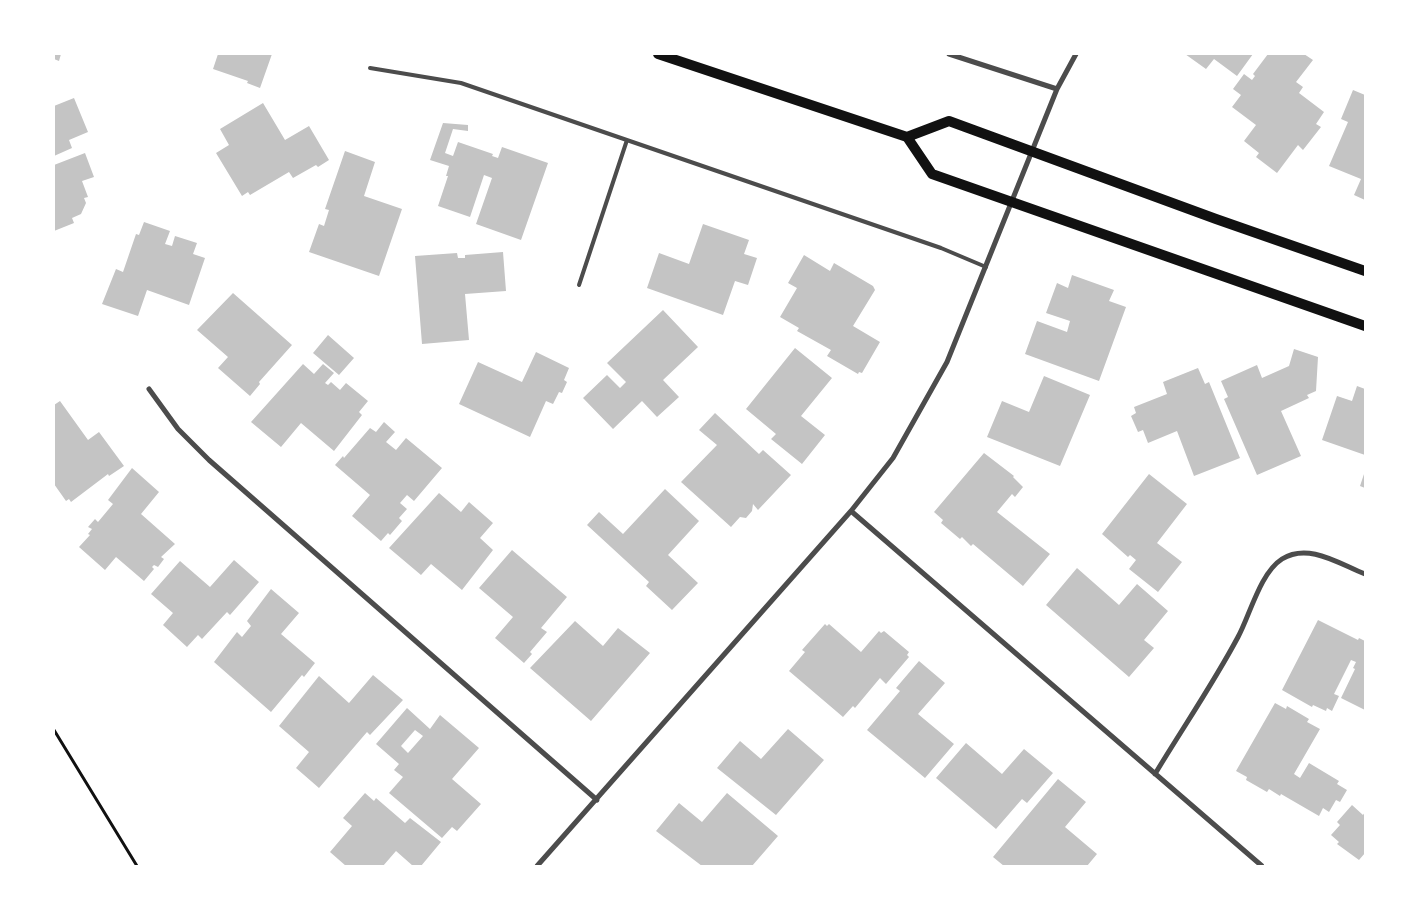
<!DOCTYPE html>
<style>
body{margin:0}
#map{position:relative;width:1419px;height:920px;overflow:hidden;background:#fff;font-family:Helvetica,sans-serif}
canvas{display:block}
.frame{position:absolute;inset:0;border:55px solid #fff;pointer-events:none}
</style>
<div id="map">
<canvas width="1419" height="920"></canvas>
<div class="frame"></div>
</div>
<script>
const context = document.querySelector('canvas').getContext('2d');
context.lineJoin = 'round';
function fill(path, color) { context.fillStyle = color; context.fill(path, 'evenodd'); }
function stroke(path, color, width, dash) { context.strokeStyle = color; context.lineWidth = width; context.lineCap = dash ? 'butt' : 'round'; context.setLineDash(dash || []); context.stroke(path); }
const building = new Path2D(`
 M 54,54 L 61,54 L 59,61 L 54,59 Z
 M 218,54 L 272,54 L 260,88 L 247,83 L 248,81 L 213,69 Z
 M 1185,54 L 1253,54 L 1237,76 L 1214,59 L 1206,69 Z
 M 1268,54 L 1304,54 L 1313,60 L 1296,82 L 1303,87 L 1299,93 L 1324,112 L 1316,124 L 1321,127 L 1303,150 L 1298,145 L 1277,173 L 1256,157 L 1259,153 L 1244,141 L 1256,125 L 1232,107 L 1241,95 L 1233,89 L 1244,74 L 1252,80 L 1255,76 L 1253,74 Z
 M 1353,90 L 1365,95 L 1365,200 L 1354,195 L 1361,179 L 1329,166 L 1348,122 L 1341,119 Z
 M 74,98 L 88,132 L 69,140 L 72,148 L 54,156 L 54,106 Z
 M 263,103 L 285,140 L 309,126 L 329,160 L 318,167 L 316,165 L 293,178 L 289,172 L 250,195 L 248,192 L 242,196 L 216,153 L 229,145 L 220,129 Z
 M 443,123 L 468,125 L 468,131 L 453,129 L 445,153 L 453,156 L 458,142 L 493,154 L 492,156 L 498,158 L 502,147 L 548,163 L 521,240 L 476,224 L 492,178 L 484,175 L 470,217 L 438,206 L 448,176 L 446,176 L 449,166 L 430,160 Z
 M 345,151 L 375,162 L 364,196 L 402,209 L 379,276 L 309,252 L 319,224 L 324,226 L 329,210 L 325,209 Z
 M 85,153 L 94,177 L 82,181 L 88,197 L 84,198 L 86,203 L 81,214 L 72,218 L 74,223 L 54,231 L 54,165 Z
 M 144,222 L 170,231 L 165,244 L 172,246 L 175,236 L 197,243 L 193,254 L 205,258 L 189,305 L 147,290 L 138,316 L 102,304 L 116,269 L 123,272 L 136,234 L 139,235 Z
 M 703,224 L 749,240 L 744,254 L 757,258 L 748,285 L 735,281 L 723,315 L 647,288 L 659,253 L 689,264 Z
 M 503,252 L 506,291 L 465,294 L 469,340 L 422,344 L 415,256 L 457,253 L 458,258 L 465,258 L 465,255 Z
 M 804,255 L 830,271 L 834,263 L 873,286 L 875,290 L 853,326 L 880,342 L 862,373 L 859,372 L 858,374 L 827,356 L 831,350 L 797,331 L 799,328 L 780,317 L 797,288 L 788,283 Z
 M 1072,275 L 1114,290 L 1109,301 L 1126,307 L 1099,381 L 1025,354 L 1037,321 L 1067,332 L 1070,321 L 1046,313 L 1057,283 L 1068,288 Z
 M 233,293 L 292,345 L 259,382 L 260,384 L 250,396 L 218,368 L 228,357 L 197,330 Z
 M 663,310 L 698,347 L 663,380 L 679,397 L 657,417 L 642,401 L 613,429 L 583,398 L 607,375 L 620,388 L 626,382 L 607,363 Z
 M 328,335 L 354,358 L 339,375 L 313,353 Z
 M 795,348 L 832,378 L 801,416 L 825,435 L 802,464 L 771,439 L 776,434 L 746,409 Z
 M 1294,349 L 1318,357 L 1316,391 L 1307,395 L 1309,398 L 1281,411 L 1301,456 L 1257,475 L 1224,399 L 1228,397 L 1221,381 L 1257,365 L 1262,378 L 1289,366 Z
 M 536,352 L 569,368 L 564,380 L 567,382 L 562,393 L 559,392 L 553,404 L 546,401 L 530,437 L 459,404 L 478,362 L 522,382 Z
 M 303,364 L 314,374 L 323,364 L 334,373 L 325,383 L 328,385 L 331,382 L 340,390 L 346,383 L 368,401 L 359,412 L 362,415 L 334,451 L 301,423 L 281,447 L 251,422 Z
 M 1198,368 L 1205,384 L 1209,382 L 1240,458 L 1194,476 L 1177,431 L 1148,443 L 1143,430 L 1138,432 L 1131,416 L 1136,413 L 1134,407 L 1167,394 L 1163,382 Z
 M 1044,376 L 1090,395 L 1060,466 L 987,437 L 1002,401 L 1029,412 Z
 M 1357,386 L 1365,389 L 1365,455 L 1322,440 L 1337,396 L 1352,401 Z
 M 60,401 L 88,440 L 99,432 L 124,466 L 109,476 L 108,474 L 71,502 L 69,499 L 66,501 L 54,484 L 54,405 Z
 M 715,413 L 759,454 L 763,450 L 791,475 L 758,510 L 753,504 L 752,511 L 746,518 L 740,517 L 731,527 L 681,482 L 717,445 L 699,430 Z
 M 384,422 L 395,432 L 386,442 L 396,450 L 406,438 L 442,468 L 414,501 L 407,495 L 400,503 L 407,509 L 399,518 L 402,521 L 390,535 L 388,533 L 381,541 L 352,516 L 370,495 L 335,465 L 343,456 L 344,458 L 370,428 L 376,432 Z
 M 984,453 L 1014,476 L 1013,477 L 1023,487 L 1015,497 L 1012,494 L 997,512 L 1050,554 L 1023,586 L 973,544 L 971,546 L 962,537 L 960,539 L 941,523 L 943,520 L 934,512 Z
 M 132,468 L 159,492 L 141,514 L 175,544 L 161,557 L 164,559 L 158,567 L 154,565 L 152,567 L 154,569 L 144,581 L 116,557 L 105,570 L 79,547 L 90,535 L 88,534 L 92,529 L 88,527 L 95,519 L 98,522 L 113,504 L 108,500 Z
 M 1365,471 L 1365,488 L 1360,486 Z
 M 1149,474 L 1187,504 L 1157,543 L 1182,562 L 1158,592 L 1129,569 L 1136,560 L 1130,555 L 1128,557 L 1102,534 Z
 M 665,489 L 699,521 L 668,555 L 698,583 L 672,610 L 646,586 L 649,582 L 587,525 L 599,512 L 623,534 Z
 M 439,493 L 461,512 L 469,502 L 493,523 L 480,538 L 493,550 L 462,590 L 431,564 L 421,575 L 389,548 Z
 M 512,550 L 567,597 L 541,628 L 547,632 L 530,652 L 532,654 L 524,663 L 495,638 L 513,617 L 479,588 Z
 M 234,560 L 259,582 L 230,615 L 227,612 L 202,639 L 198,635 L 187,647 L 163,625 L 173,613 L 151,594 L 180,561 L 210,587 Z
 M 1077,568 L 1119,605 L 1137,584 L 1168,611 L 1144,640 L 1154,648 L 1129,677 L 1046,605 Z
 M 271,589 L 299,613 L 281,634 L 315,663 L 304,677 L 302,675 L 271,712 L 214,662 L 237,632 L 242,637 L 251,626 L 247,621 Z
 M 1318,620 L 1358,640 L 1359,638 L 1365,641 L 1365,710 L 1341,698 L 1355,669 L 1353,668 L 1356,662 L 1351,660 L 1334,694 L 1339,696 L 1332,711 L 1327,708 L 1326,711 L 1313,705 L 1312,707 L 1282,690 Z
 M 575,621 L 603,646 L 618,628 L 650,653 L 591,721 L 530,668 Z
 M 825,624 L 827,626 L 829,624 L 861,652 L 879,631 L 881,633 L 884,631 L 909,652 L 907,655 L 909,657 L 886,684 L 880,678 L 855,708 L 853,706 L 843,717 L 789,671 L 805,652 L 802,650 Z
 M 919,661 L 945,683 L 918,714 L 954,744 L 925,778 L 867,730 L 900,691 L 896,688 Z
 M 373,675 L 403,700 L 370,735 L 367,732 L 319,788 L 296,768 L 309,752 L 279,726 L 319,676 L 349,703 Z
 M 1275,703 L 1286,709 L 1287,706 L 1309,719 L 1307,722 L 1320,729 L 1294,774 L 1300,778 L 1309,763 L 1339,781 L 1337,784 L 1347,790 L 1340,802 L 1336,800 L 1329,812 L 1323,808 L 1319,816 L 1281,794 L 1280,796 L 1269,789 L 1267,792 L 1246,780 L 1247,777 L 1236,771 Z
 M 407,708 L 430,729 L 440,715 L 479,748 L 452,779 L 481,804 L 457,831 L 452,827 L 442,838 L 389,793 L 403,777 L 394,770 L 399,764 L 376,744 ZM 415,730 L 423,736 L 408,753 L 401,746 Z
 M 788,729 L 824,760 L 776,815 L 717,768 L 740,741 L 761,759 Z
 M 966,743 L 1002,774 L 1024,749 L 1053,773 L 1027,803 L 1022,799 L 996,829 L 936,778 Z
 M 1058,779 L 1086,802 L 1065,827 L 1097,854 L 1087,866 L 1004,866 L 993,857 Z
 M 365,793 L 374,801 L 376,798 L 405,823 L 410,818 L 441,842 L 421,866 L 413,866 L 396,851 L 383,866 L 346,866 L 330,852 L 352,826 L 343,818 Z
 M 727,793 L 778,836 L 752,866 L 702,866 L 656,831 L 679,803 L 702,822 Z
 M 1352,805 L 1363,815 L 1365,812 L 1365,853 L 1359,860 L 1337,844 L 1339,842 L 1331,835 L 1340,825 L 1337,822 Z`);
const path = new Path2D(`
 M 54,730 L 137,866`);
const service = new Path2D(`
 M 370,68 L 461,83 L 941,248 L 986,267
 M 579,285 L 627,140`);
const minor = new Path2D(`
 M 949,54 L 1057,89
 M 149,389 L 178,429 L 209,460 L 597,800
 M 851,511 L 1262,866
 M 1155,774 C 1182,729 1213,684 1238,637 C 1250,615 1260,573 1282,559 C 1309,542 1341,565 1365,574
 M 537,866 L 851,511 L 893,458 L 947,362 L 1057,89 L 1076,54`);
const secondary = new Path2D(`
 M 658,54 L 907,137 L 932,174 L 1365,326
 M 907,137 L 949,121 L 1216,219 L 1365,271`);
fill(building, '#c4c4c4');
stroke(path, '#111', 3);
stroke(service, '#4c4c4c', 4);
stroke(minor, '#4c4c4c', 5);
stroke(secondary, '#111', 10);
</script>
